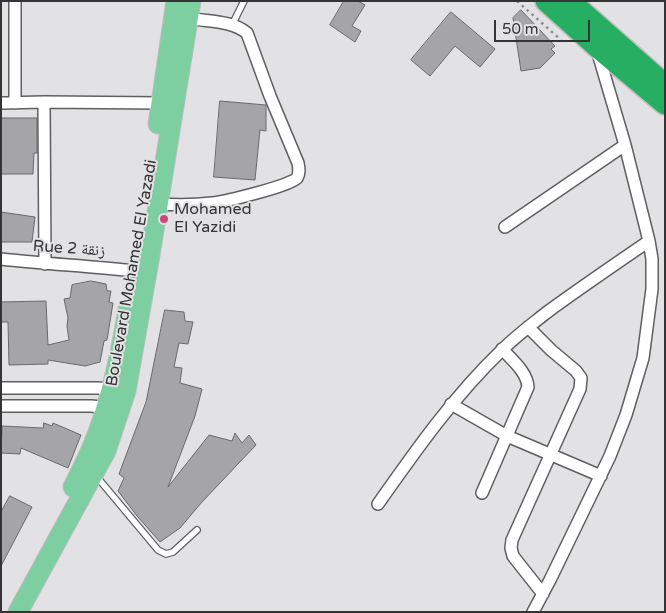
<!DOCTYPE html>
<meta charset="utf-8">
<style>
body{margin:0}
#map{position:relative;width:666px;height:613px;overflow:hidden;background:#e2e2e5;font-family:"Varela Round",sans-serif}
canvas{display:block}
.frame{position:absolute;inset:0;border:2px solid #343435;pointer-events:none}
.scale{position:absolute;left:494px;top:20px;width:96px;height:22px;box-sizing:border-box;border:2px solid #343435;border-top:0;padding-left:6px;font-size:15px;line-height:18px;white-space:nowrap;color:#343435;-webkit-text-stroke:4px #e2e2e5;paint-order:stroke}
</style>
<div id="map">
<canvas width="666" height="613"></canvas>
<div class="frame"></div>
<div class="scale">50 m</div>
</div>
<script>
const context = document.querySelector('canvas').getContext('2d');
context.lineJoin = 'round';
function fill(path, color) { context.fillStyle = color; context.fill(path, 'evenodd'); }
function stroke(path, color, width, dash) { context.strokeStyle = color; context.lineWidth = width; context.lineCap = dash ? 'butt' : 'round'; context.setLineDash(dash || []); context.stroke(path); }
function drawText(font, color, halo, rows, align = 'center') {
  context.font = font + ' "Varela Round","Noto Naskh Arabic",sans-serif'; context.lineWidth = 4; context.setLineDash([]); context.textBaseline = 'middle'; context.strokeStyle = halo; context.fillStyle = color; for (const [text, x, y, turn = 0] of rows) {
    context.save(); context.translate(x, y); context.rotate((+turn || 0) * Math.PI / 180); context.textAlign = isNaN(turn) ? turn : align; if (halo) context.strokeText(text, 0, 0); context.fillText(text, 0, 0); context.restore();
  }
}
const building = new Path2D(`
 M 344,1 L 358,1 L 365,5 L 352,26 L 361,31 L 355,42 L 330,25 Z
 M 521,10 L 555,46 L 551,49 L 555,53 L 540,68 L 521,71 L 513,18 Z
 M 451,12 L 495,49 L 480,67 L 455,46 L 430,76 L 411,60 Z
 M 220,101 L 266,105 L 266,131 L 260,130 L 255,180 L 214,177 Z
 M 1,118 L 37,118 L 37,153 L 34,153 L 33,174 L 1,174 Z
 M 1,212 L 35,217 L 32,242 L 1,242 Z
 M 91,281 L 106,284 L 107,291 L 111,291 L 109,302 L 113,303 L 107,340 L 104,341 L 100,362 L 85,366 L 48,360 L 48,364 L 9,365 L 8,322 L 1,322 L 1,302 L 46,301 L 48,345 L 69,340 L 67,326 L 68,318 L 64,299 L 70,298 L 72,285 Z
 M 165,310 L 184,312 L 185,321 L 193,322 L 188,344 L 179,343 L 174,367 L 182,368 L 180,383 L 202,389 L 195,416 L 168,487 L 209,435 L 232,441 L 235,433 L 242,443 L 249,435 L 256,445 L 202,502 L 180,528 L 160,542 L 137,516 L 118,491 L 124,478 L 119,474 L 146,402 Z
 M 44,423 L 52,426 L 53,423 L 81,435 L 68,468 L 21,448 L 20,454 L 1,453 L 2,426 L 43,428 Z
 M 10,496 L 32,507 L 1,566 L 1,512 Z`);
const path = new Path2D(`
 M 517,1 L 561,40`);
const lane = new Path2D(`
 M 232,25 L 244,1
 M 97,477 L 158,550 L 166,554 L 173,552 L 197,530`);
const street = new Path2D(`
 M 44,102 L 45,264
 M 1,103 L 44,102 L 162,103
 M 15,103 L 15,1
 M 158,204 C 176,205 195,205 212,203 C 224,202 293,185 297,178 C 300,173 299,168 298,163 L 270,96 L 247,33 C 231,20 208,22 189,18
 M 505,227 L 625,145
 M 1,259 C 46,264 90,266 135,271
 M 528,327 L 551,350 L 576,371 L 581,378 L 580,389 L 512,540 L 511,548 L 513,556 L 543,594
 M 1,388 L 97,388 L 117,389
 M 451,404 L 507,436 L 601,476
 M 1,406 L 91,406 L 112,408
 M 482,493 L 528,387 C 527,372 512,360 502,349
 M 378,504 C 416,450 454,396 502,350 C 516,336 531,325 546,313 C 580,288 614,265 649,241
 M 533,612 L 550,580 L 610,456 L 626,415 L 643,358 L 652,289 L 652,259 L 649,241 L 625,145 L 597,50`);
const primary = new Path2D(`
 M 158,124 L 176,1
 M 73,487 C 80,473 87,459 93,445 C 110,404 121,352 128,309
 M 18,612 L 106,451 L 126,391 L 149,261 L 191,1`);
const highway = new Path2D(`
 M 546,1 L 596,46 L 665,104
 M 570,1 L 665,85`);
const markers = [
 [164,219,5,"#cf457f"]
];
const poiNames = [
 ["Mohamed",174,210],
 ["El Yazidi",174,228]
];
const streetNames = [
 ["Rue 2 زنقة",69,249,4],
 ["Boulevard Mohamed El Yazadi",132,273,-80]
];
fill(building, '#a5a5a7');
stroke(building, '#69696b', 1);
stroke(lane, '#5f5f61', 8);
stroke(street, '#5f5f61', 14);
stroke(primary, '#bebebe', 21);
stroke(highway, '#bebebe', 24);
stroke(path, '#8e8e90', 2.5, [2.5, 4]);
stroke(lane, '#fff', 5.5);
stroke(street, '#fff', 11);
stroke(primary, '#7dcfa1', 19);
stroke(highway, '#26af63', 21);
for (const [x, y, r, color] of markers) { const dot = new Path2D(); dot.arc(x, y, r, 0, 2 * Math.PI); context.fillStyle = color; context.fill(dot); stroke(dot, '#e2e2e5', 2); }
drawText('16px', '#343435', '#e2e2e5', poiNames, 'left');
drawText('16px', '#343435', '#e2e2e5', streetNames);
</script>
